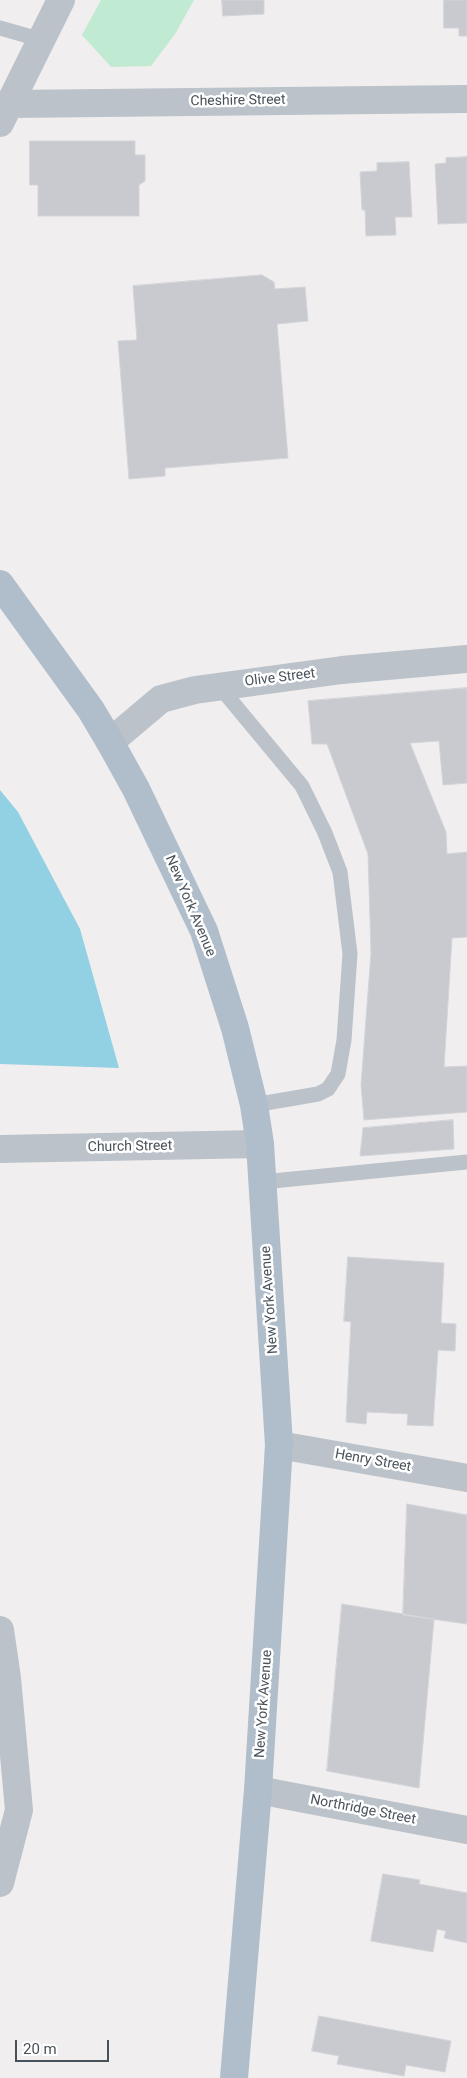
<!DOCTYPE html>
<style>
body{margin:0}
#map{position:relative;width:467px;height:2078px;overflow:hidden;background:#f0eeee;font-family:Roboto,sans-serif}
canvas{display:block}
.scale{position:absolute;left:15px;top:2040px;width:94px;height:22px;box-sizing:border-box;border:2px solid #485159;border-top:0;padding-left:6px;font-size:15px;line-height:18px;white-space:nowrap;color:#485159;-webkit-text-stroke:4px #fff;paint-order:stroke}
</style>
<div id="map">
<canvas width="467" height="2078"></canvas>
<div class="scale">20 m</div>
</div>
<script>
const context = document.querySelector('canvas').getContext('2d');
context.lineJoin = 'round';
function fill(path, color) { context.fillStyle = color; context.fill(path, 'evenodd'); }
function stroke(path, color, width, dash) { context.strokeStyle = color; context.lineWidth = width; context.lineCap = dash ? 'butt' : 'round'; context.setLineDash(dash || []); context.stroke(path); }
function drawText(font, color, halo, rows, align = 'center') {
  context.font = font + ' Roboto,sans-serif'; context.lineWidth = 5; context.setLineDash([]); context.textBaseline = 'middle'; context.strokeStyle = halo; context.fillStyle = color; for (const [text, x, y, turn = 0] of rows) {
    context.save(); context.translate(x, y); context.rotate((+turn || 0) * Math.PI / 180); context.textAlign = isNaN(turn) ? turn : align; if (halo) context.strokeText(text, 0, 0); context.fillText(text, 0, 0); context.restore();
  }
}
const green = new Path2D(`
 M 101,0 L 194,0 L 175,34 L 151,66 L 111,67 L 82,35 Z`);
const water = new Path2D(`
 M 0,790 L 18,812 L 80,929 L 119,1068 L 0,1064 Z`);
const building = new Path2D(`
 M 222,0 L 264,0 L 264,14 L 223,16 Z
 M 444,0 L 467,0 L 467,36 L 459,36 L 459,28 L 444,28 Z
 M 30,141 L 135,141 L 135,155 L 145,155 L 145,181 L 139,185 L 139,216 L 38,216 L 38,185 L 30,185 Z
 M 467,157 L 467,223 L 438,224 L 435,164 L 446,163 L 446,158 Z
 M 409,162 L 412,217 L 395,217 L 396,235 L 366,236 L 365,210 L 362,210 L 360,172 L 377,171 L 377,163 Z
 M 262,275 L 274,282 L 275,289 L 305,287 L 308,321 L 277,324 L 288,458 L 165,468 L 165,476 L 129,479 L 118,341 L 137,340 L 133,286 Z
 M 467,688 L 467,783 L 443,785 L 439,741 L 410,743 L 446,832 L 447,854 L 467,852 L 467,937 L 452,938 L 444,1067 L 467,1066 L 467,1112 L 364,1120 L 361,1085 L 371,953 L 368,854 L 327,744 L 312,744 L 308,701 Z
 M 453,1120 L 454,1149 L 360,1156 L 363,1128 Z
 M 348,1257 L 444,1263 L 441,1323 L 456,1324 L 455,1351 L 438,1350 L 433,1426 L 407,1425 L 408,1414 L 367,1412 L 366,1424 L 346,1422 L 351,1322 L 344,1321 Z
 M 407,1504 L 467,1515 L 467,1624 L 403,1615 Z
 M 342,1604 L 434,1619 L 419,1788 L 327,1771 Z
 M 383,1874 L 420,1880 L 419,1884 L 467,1893 L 467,1943 L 444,1938 L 446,1931 L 437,1929 L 433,1952 L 371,1941 Z
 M 319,2016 L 451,2041 L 445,2072 L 406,2065 L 404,2076 L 337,2064 L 339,2056 L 312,2051 Z`);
const lane = new Path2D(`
 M 0,28 L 42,40
 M 219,686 L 302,786 L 325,833 L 340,872 L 350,954 L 344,1040 L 338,1074 L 328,1089 L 318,1094 L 254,1105
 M 262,1182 L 467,1162`);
const street = new Path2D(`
 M 10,104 L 467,99
 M 0,123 L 61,0
 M 110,742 L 161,699 L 195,690 L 342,670 L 467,659
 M 0,1149 L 260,1144
 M 279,1445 L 467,1478
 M 0,1630 L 7,1678 L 19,1810 L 0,1883
 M 258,1790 L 467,1830`);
const primary = new Path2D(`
 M 0,584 L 91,710 L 110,742 L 136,789 L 204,931 L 235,1028 L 254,1105 L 260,1144 L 279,1445 L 258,1790 L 234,2078`);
const streetNames = [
 ["Cheshire Street",238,101,-1],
 ["Olive Street",280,678,-7],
 ["New York Avenue",190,906,67],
 ["Church Street",130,1147,-1],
 ["New York Avenue",270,1300,-94],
 ["Henry Street",373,1461,10],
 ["New York Avenue",264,1704,-86],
 ["Northridge Street",363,1810,11]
];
fill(green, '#c0ead1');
fill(water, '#92d0e3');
fill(building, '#c9cad0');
stroke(building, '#d3d4d9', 1);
stroke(lane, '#bbc2c9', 15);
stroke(street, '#bbc2c9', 28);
stroke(primary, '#b0bdca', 28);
drawText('14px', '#485159', '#fff', streetNames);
</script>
